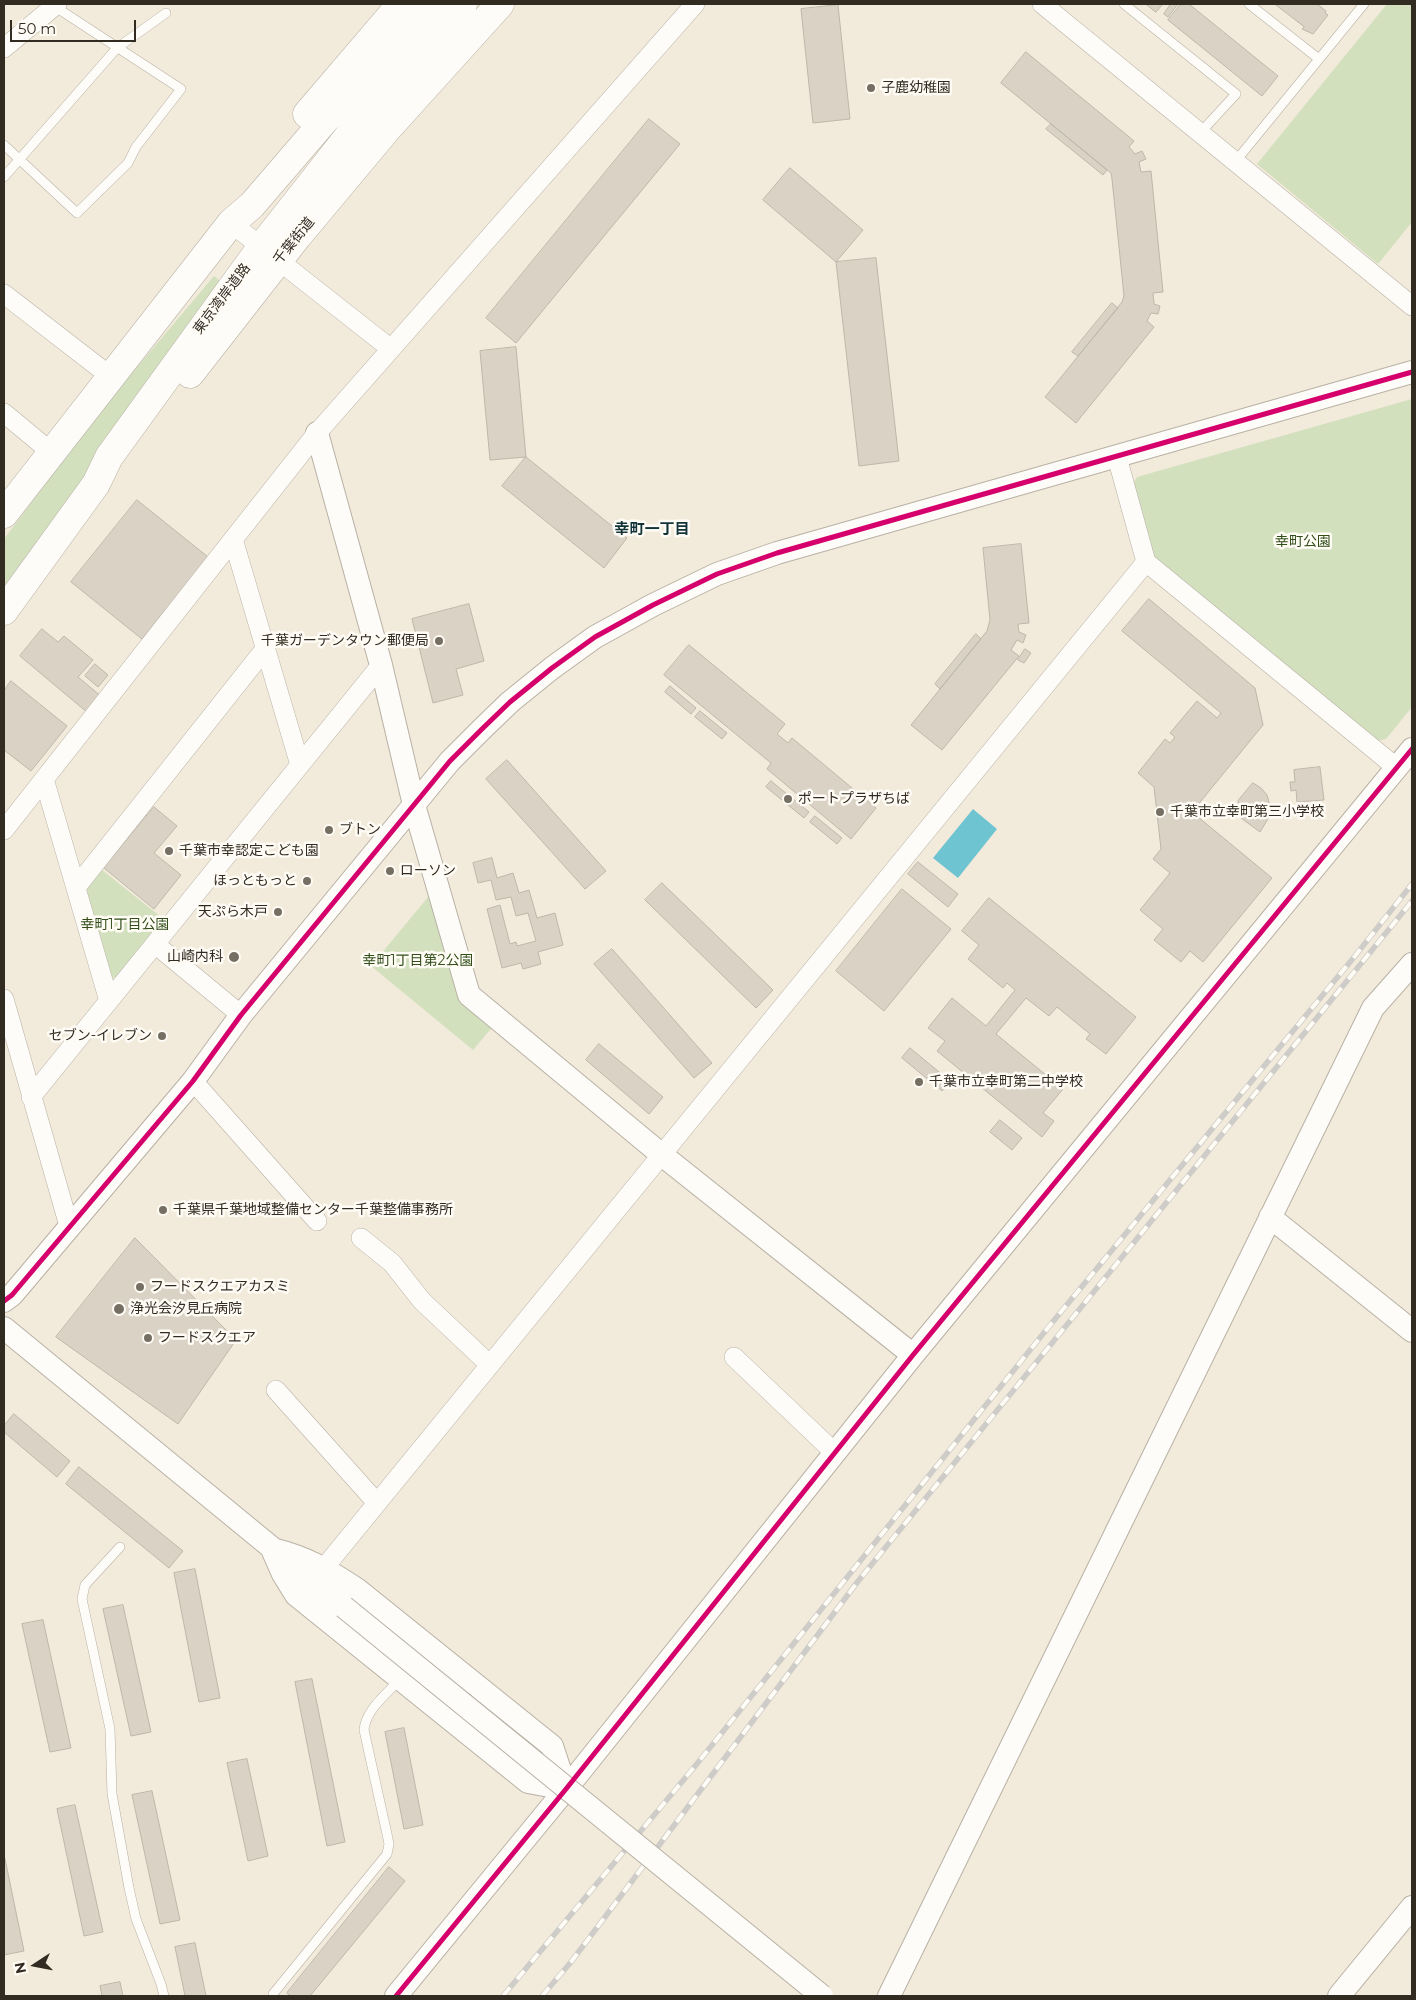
<!DOCTYPE html>
<meta charset="utf-8">
<style>
body{margin:0}
#map{position:relative;width:1416px;height:2000px;overflow:hidden;background:#f2eada;font-family:Montserrat,sans-serif}
canvas{display:block}
.frame{position:absolute;inset:0;border:5px solid #322b21;pointer-events:none}
.north{position:absolute;left:10px;top:1940px;width:50px;height:50px;-webkit-text-stroke:4px #fffcf6;paint-order:stroke;rotate:259deg;font-size:14px;font-weight:700;line-height:20px;text-align:center;color:#322b21}
.north::after{content:'';display:block;margin:auto;width:18px;height:22px;background:#322b21;clip-path:polygon(50% 0,100% 100%,50% 72%,0 100%)}
.scale{position:absolute;left:10px;top:20px;width:126px;height:22px;box-sizing:border-box;border:2px solid #322b21;border-top:0;padding-left:6px;font-size:15px;line-height:18px;white-space:nowrap;color:#322b21;-webkit-text-stroke:4px #fffcf6;paint-order:stroke}
</style>
<div id="map">
<canvas width="1416" height="2000"></canvas>
<div class="frame"></div>
<div class="north">N</div>
<div class="scale">50 m</div>
</div>
<script>
const context = document.querySelector('canvas').getContext('2d');
context.lineJoin = 'round';
function fill(path, color) { context.fillStyle = color; context.fill(path, 'evenodd'); }
function stroke(path, color, width, dash) { context.strokeStyle = color; context.lineWidth = width; context.lineCap = dash ? 'butt' : 'round'; context.setLineDash(dash || []); context.stroke(path); }
function drawText(font, color, halo, rows, align = 'center') {
  context.font = font + ' Montserrat,"Noto Sans JP",sans-serif'; context.lineWidth = 5; context.setLineDash([]); context.textBaseline = 'middle'; context.strokeStyle = halo; context.fillStyle = color; for (const [text, x, y, turn = 0] of rows) {
    context.save(); context.translate(x, y); context.rotate((+turn || 0) * Math.PI / 180); context.textAlign = isNaN(turn) ? turn : align; if (halo) context.strokeText(text, 0, 0); context.fillText(text, 0, 0); context.restore();
  }
}
const green = new Path2D(`
 M 1387,4 L 1412,4 L 1412,222 L 1378,264 L 1257,164 Z
 M 214,276 L 223,283 L 57,516 L 4,586 L 4,539 L 106,404 Z
 M 1412,399 L 1412,707 L 1386,739 L 1377,741 L 1152,557 L 1133,484 L 1137,477 Z
 M 102,870 L 166,921 L 120,979 L 108,976 L 86,890 Z
 M 433,891 L 494,1025 L 473,1050 L 371,966 Z`);
const water = new Path2D(`
 M 973,809 L 997,829 L 958,878 L 933,858 Z`);
const building = new Path2D(`
 M 1146,4 L 1163,4 L 1156,12 Z
 M 1171,4 L 1178,4 L 1168,17 L 1164,14 Z
 M 1181,4 L 1189,4 L 1278,76 L 1262,96 L 1168,20 Z
 M 1275,4 L 1317,4 L 1326,11 L 1325,13 L 1328,15 L 1313,34 L 1302,29 L 1304,27 Z
 M 838,5 L 850,119 L 813,123 L 801,9 Z
 M 1026,52 L 1134,141 L 1129,147 L 1135,154 L 1142,151 L 1146,159 L 1139,162 L 1141,172 L 1151,171 L 1163,292 L 1153,293 L 1154,304 L 1160,306 L 1158,314 L 1151,313 L 1147,321 L 1154,327 L 1076,423 L 1045,397 L 1122,302 L 1124,296 L 1112,179 L 1111,173 L 1001,83 Z
 M 649,119 L 680,144 L 516,343 L 486,318 Z
 M 1051,124 L 1107,170 L 1103,175 L 1046,129 Z
 M 790,168 L 863,230 L 836,262 L 763,200 Z
 M 876,258 L 899,461 L 859,466 L 836,262 Z
 M 1112,303 L 1118,308 L 1078,356 L 1072,352 Z
 M 516,347 L 526,457 L 490,460 L 480,351 Z
 M 526,457 L 627,538 L 604,568 L 502,486 Z
 M 137,500 L 208,557 L 142,639 L 71,582 Z
 M 1021,544 L 1029,623 L 1018,624 L 1019,632 L 1026,635 L 1023,643 L 1017,640 L 1011,650 L 1019,656 L 942,750 L 911,725 L 987,631 L 990,620 L 983,548 Z
 M 1149,599 L 1255,688 L 1263,725 L 1192,812 L 1272,878 L 1203,962 L 1190,951 L 1181,962 L 1154,940 L 1163,929 L 1140,910 L 1170,873 L 1153,859 L 1161,849 L 1154,787 L 1138,773 L 1165,739 L 1170,743 L 1175,737 L 1170,733 L 1197,701 L 1217,718 L 1221,713 L 1122,631 Z
 M 469,604 L 484,661 L 456,669 L 463,695 L 433,703 L 412,619 Z
 M 42,629 L 58,642 L 64,636 L 93,660 L 78,677 L 102,697 L 88,713 L 20,656 Z
 M 976,634 L 981,639 L 940,689 L 935,684 Z
 M 689,645 L 785,724 L 777,734 L 788,743 L 792,738 L 876,808 L 851,839 L 767,769 L 771,763 L 664,675 Z
 M 1025,649 L 1031,653 L 1024,663 L 1018,660 Z
 M 95,664 L 108,675 L 98,687 L 85,676 Z
 M 11,681 L 67,726 L 31,771 L 4,750 L 4,691 Z
 M 670,686 L 696,708 L 691,714 L 665,692 Z
 M 700,711 L 727,733 L 722,739 L 695,717 Z
 M 507,760 L 606,871 L 585,889 L 486,779 Z
 M 1320,767 L 1324,800 L 1297,802 L 1296,790 L 1291,791 L 1290,782 L 1295,782 L 1294,770 Z
 M 771,781 L 809,812 L 804,818 L 766,787 Z
 M 1253,783 L 1261,788 L 1267,795 L 1270,806 L 1269,817 L 1260,832 L 1241,818 L 1238,801 Z
 M 154,807 L 177,826 L 154,853 L 181,875 L 154,909 L 104,868 Z
 M 815,816 L 842,838 L 837,844 L 810,822 Z
 M 492,858 L 497,878 L 513,873 L 519,893 L 529,890 L 537,918 L 555,913 L 563,945 L 538,952 L 541,964 L 523,969 L 521,963 L 502,968 L 487,909 L 500,905 L 510,944 L 516,942 L 517,946 L 536,941 L 528,913 L 516,916 L 511,897 L 496,900 L 491,880 L 478,883 L 473,863 Z
 M 918,862 L 958,894 L 948,907 L 908,874 Z
 M 662,883 L 773,990 L 756,1008 L 645,900 Z
 M 902,889 L 951,929 L 884,1011 L 836,971 Z
 M 989,898 L 1136,1017 L 1106,1054 L 1086,1039 L 1090,1034 L 1057,1007 L 1049,1016 L 1026,998 L 996,1034 L 1063,1089 L 1043,1113 L 1054,1121 L 1042,1137 L 937,1051 L 945,1041 L 928,1028 L 952,998 L 986,1026 L 1015,990 L 1007,983 L 1003,988 L 968,959 L 979,945 L 962,931 Z
 M 612,949 L 712,1063 L 694,1078 L 594,964 Z
 M 599,1044 L 663,1097 L 649,1114 L 586,1060 Z
 M 910,1048 L 950,1081 L 942,1091 L 902,1058 Z
 M 1000,1120 L 1022,1138 L 1012,1150 L 990,1132 Z
 M 135,1238 L 236,1340 L 178,1424 L 56,1337 Z
 M 14,1414 L 70,1461 L 57,1477 L 4,1432 L 4,1426 Z
 M 79,1467 L 183,1551 L 169,1568 L 66,1484 Z
 M 195,1569 L 220,1698 L 199,1702 L 174,1573 Z
 M 123,1605 L 151,1732 L 131,1736 L 103,1609 Z
 M 43,1620 L 71,1748 L 50,1752 L 22,1624 Z
 M 312,1679 L 345,1842 L 327,1846 L 295,1682 Z
 M 404,1728 L 423,1825 L 404,1829 L 385,1732 Z
 M 247,1759 L 268,1856 L 248,1861 L 227,1763 Z
 M 152,1791 L 180,1920 L 160,1924 L 132,1795 Z
 M 75,1805 L 103,1932 L 84,1936 L 57,1809 Z
 M 4,1854 L 24,1951 L 4,1955 Z
 M 389,1867 L 405,1881 L 310,1996 L 290,1996 L 287,1993 Z
 M 195,1943 L 206,1996 L 185,1996 L 175,1947 Z
 M 120,1982 L 123,1996 L 102,1996 L 100,1986 Z`);
const service = new Path2D(`
 M 1124,4 L 1236,94 L 1200,133
 M 1249,4 L 1319,59
 M 4,145 L 77,213 L 128,163 L 136,147 L 181,89 L 54,6
 M 1235,162 L 1364,4
 M 4,177 L 117,48 L 166,13
 M 120,1547 L 85,1585 L 82,1599 L 110,1729 L 112,1794 L 129,1888 L 136,1919 L 161,1984 L 164,1996
 M 273,1994 L 387,1854 L 389,1844 L 387,1834 L 364,1730 C 366,1709 387,1694 400,1679`);
const minor = new Path2D(`
 M 1042,4 L 1412,306
 M 4,48 L 57,4
 M 231,223 L 391,349
 M 4,294 L 110,376
 M 4,413 L 51,452
 M 1117,457 L 1146,562 L 1397,768
 M 233,539 L 300,765
 M 44,779 L 109,1001
 M 4,830 L 317,433 L 695,4
 M 77,886 L 265,649
 M 155,944 L 241,1015
 M 4,999 L 69,1226
 M 193,1081 L 317,1221
 M 31,1097 L 381,665
 M 361,1238 L 392,1263 L 422,1301 L 490,1365
 M 734,1357 L 835,1453
 M 276,1390 L 377,1503
 M 324,1568 L 1146,562`);
const tertiary = new Path2D(`
 M 317,433 L 381,665 L 414,805 L 469,995 L 662,1155 L 913,1355
 M 1270,1217 L 1412,1331
 M 4,1301 L 12,1295 L 193,1081 L 241,1015 L 450,761 L 482,729 L 510,702 L 552,668 L 595,637 L 653,605 L 717,574 L 777,553 L 1412,372
 M 4,1328 L 344,1607
 M 272,1549 C 308,1558 328,1570 358,1590 L 552,1746 L 566,1789 L 528,1782 L 296,1595 L 283,1574 Z
 M 396,1996 L 566,1789 L 913,1355 L 1412,749
 M 889,1996 L 1373,1008 L 1412,964
 M 1339,1996 L 1412,1907`);
const trunk = new Path2D(`
 M 307,114 L 401,4
 M 190,374 L 297,237 L 389,127 L 500,4
 M 4,514 L 231,223 L 252,205 L 325,120 L 433,4
 M 4,611 L 96,484 L 109,457 L 262,246 L 362,119 L 463,4`);
const rail = new Path2D(`
 M 503,1996 L 696,1765 L 1051,1324 L 1355,956 L 1412,884
 M 542,1996 L 571,1962 L 859,1580 L 1412,901`);
const tertiaryBridge = new Path2D(`
 M 344,1607 L 822,1996`);
const cycleway = new Path2D(`
 M 4,1301 L 12,1295 L 193,1081 L 241,1015 L 450,761 L 482,729 L 510,702 L 552,668 L 595,637 L 653,605 L 717,574 L 777,553 L 1412,372
 M 396,1996 L 566,1789 L 913,1355 L 1412,749`);
const markers = [
 [871,88,5,"#756e62"],
 [439,641,5,"#756e62"],
 [788,799,5,"#756e62"],
 [1160,812,5,"#756e62"],
 [329,830,5,"#756e62"],
 [169,851,5,"#756e62"],
 [390,871,5,"#756e62"],
 [307,881,5,"#756e62"],
 [278,912,5,"#756e62"],
 [234,957,6,"#756e62"],
 [162,1036,5,"#756e62"],
 [919,1082,5,"#756e62"],
 [163,1210,5,"#756e62"],
 [140,1287,5,"#756e62"],
 [119,1309,6,"#756e62"],
 [148,1338,5,"#756e62"]
];
const poiNames = [
 ["子鹿幼稚園",881,88],
 ["千葉ガーデンタウン郵便局",429,641,"right"],
 ["ポートプラザちば",798,799],
 ["千葉市立幸町第三小学校",1170,812],
 ["ブトン",339,830],
 ["千葉市幸認定こども園",179,851],
 ["ローソン",400,871],
 ["ほっともっと",297,881,"right"],
 ["天ぷら木戸",268,912,"right"],
 ["山崎内科",223,957,"right"],
 ["セブン-イレブン",152,1036,"right"],
 ["千葉市立幸町第二中学校",929,1082],
 ["千葉県千葉地域整備センター千葉整備事務所",173,1210],
 ["フードスクエアカスミ",150,1287],
 ["浄光会汐見丘病院",130,1309],
 ["フードスクエア",158,1338]
];
const streetNames = [
 ["千葉街道",294,241,-51],
 ["東京湾岸道路",222,299,-53]
];
const parkNames = [
 ["幸町公園",1303,542],
 ["幸町1丁目公園",125,925],
 ["幸町1丁目第2公園",418,961]
];
const neighbourhoodNames = [
 ["幸町一丁目",652,530]
];
fill(green, '#d3e0be');
fill(water, '#6fc4d1');
fill(building, '#d9d2c5');
stroke(building, '#bdb7ab', 1);
stroke(service, '#b8b1a5', 10);
stroke(minor, '#b8b1a5', 20);
stroke(tertiary, '#b8b1a5', 24);
stroke(trunk, '#b8b1a5', 29);
stroke(service, '#fdfcf9', 9);
stroke(minor, '#fdfcf9', 19);
stroke(tertiary, '#fdfcf9', 22);
stroke(trunk, '#fdfcf9', 28);
stroke(rail, '#ceccc8', 5.5);
stroke(rail, '#fffcf6', 4, [11]);
stroke(tertiaryBridge, '#b8b1a5', 24, []);
stroke(tertiaryBridge, '#fdfcf9', 22);
stroke(cycleway, '#d6006c', 5);
for (const [x, y, r, color] of markers) { const dot = new Path2D(); dot.arc(x, y, r, 0, 2 * Math.PI); context.fillStyle = color; context.fill(dot); stroke(dot, '#fffcf6', 2); }
drawText('14px', '#322b21', '#fffcf6', poiNames, 'left');
drawText('14px', '#322b21', '#fffcf6', streetNames);
drawText('14px', '#314d1a', '#fffcf6', parkNames);
drawText('bold 15px', '#123438', '#fffcf6', neighbourhoodNames);
</script>
